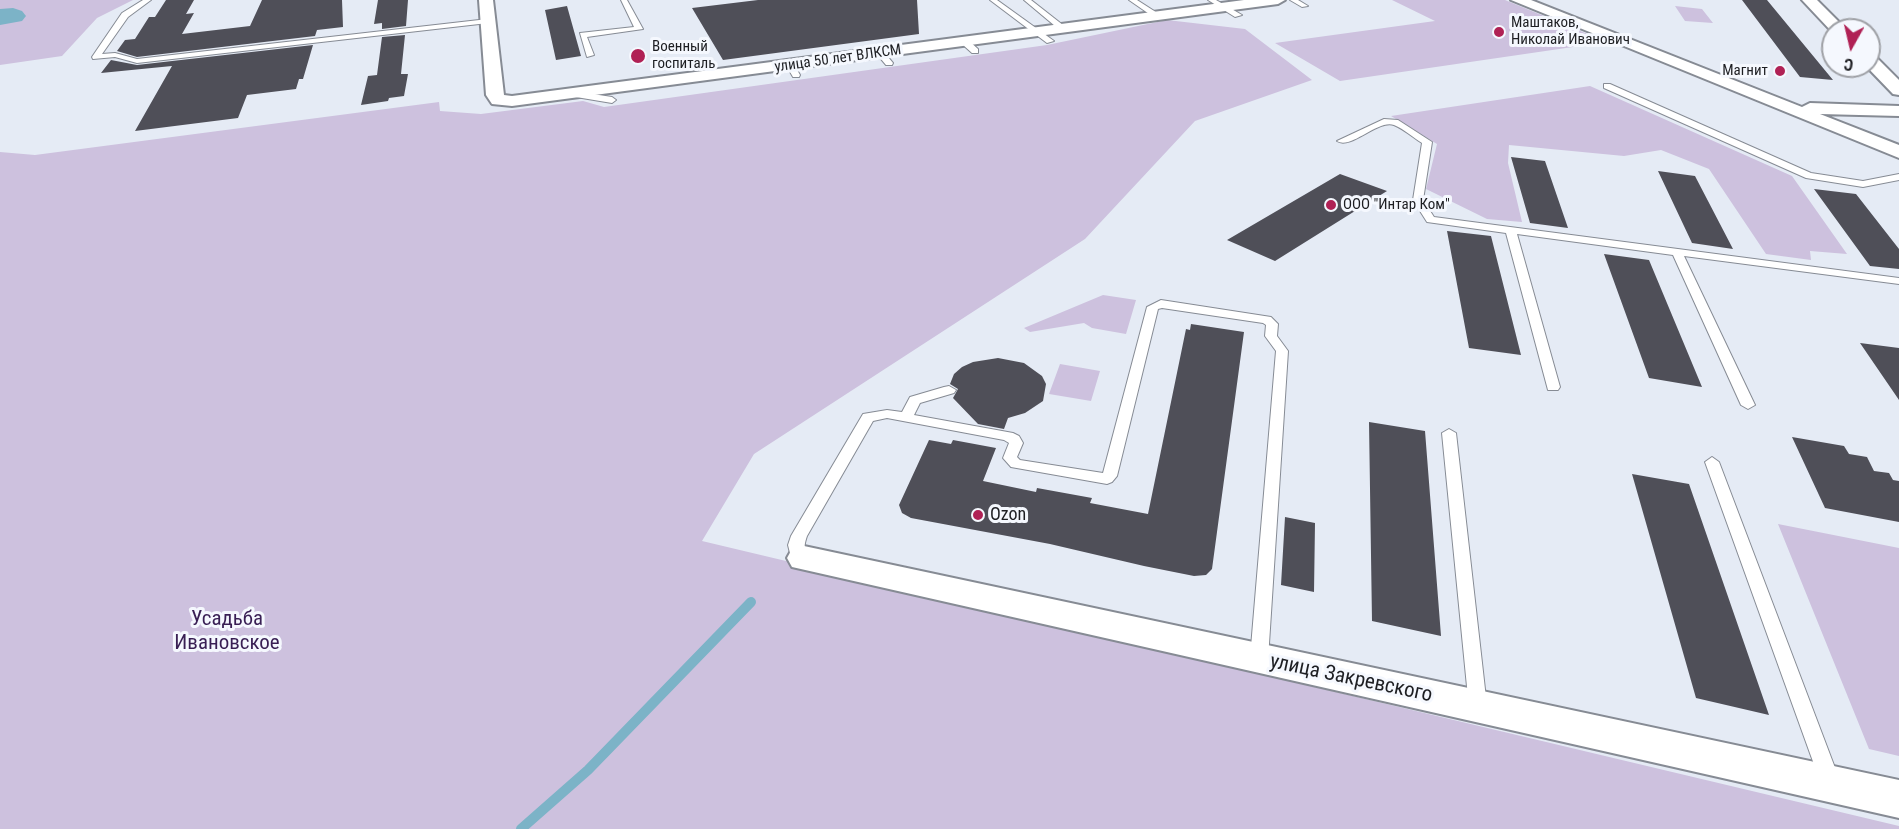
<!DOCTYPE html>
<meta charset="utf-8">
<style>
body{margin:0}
#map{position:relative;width:1899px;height:829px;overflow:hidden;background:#e5ebf5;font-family:"Roboto Condensed",sans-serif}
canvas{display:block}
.north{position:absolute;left:1821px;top:18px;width:60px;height:60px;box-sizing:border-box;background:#f5f8fe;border:2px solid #9fa1a6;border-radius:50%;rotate:188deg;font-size:16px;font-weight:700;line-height:24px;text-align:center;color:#1d1e22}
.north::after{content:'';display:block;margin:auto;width:21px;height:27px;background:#b02155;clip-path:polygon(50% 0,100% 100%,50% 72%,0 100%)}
</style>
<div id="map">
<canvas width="1899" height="829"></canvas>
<div class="north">С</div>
</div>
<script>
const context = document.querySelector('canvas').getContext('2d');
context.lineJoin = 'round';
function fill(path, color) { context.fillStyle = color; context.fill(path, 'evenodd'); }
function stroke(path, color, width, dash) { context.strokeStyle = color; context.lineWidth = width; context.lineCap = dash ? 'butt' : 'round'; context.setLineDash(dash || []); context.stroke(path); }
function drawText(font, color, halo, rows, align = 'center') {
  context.font = font + ' "Roboto Condensed",sans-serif'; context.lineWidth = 6; context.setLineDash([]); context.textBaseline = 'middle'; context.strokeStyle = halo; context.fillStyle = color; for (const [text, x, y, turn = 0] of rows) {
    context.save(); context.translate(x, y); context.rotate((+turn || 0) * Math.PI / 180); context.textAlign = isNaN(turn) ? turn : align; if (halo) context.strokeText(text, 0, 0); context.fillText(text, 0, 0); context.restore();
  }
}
const green = new Path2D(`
 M 0,0 L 133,0 L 97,18 L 62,56 L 0,65 Z
 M 1392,0 L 1505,0 L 1607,42 L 1340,81 L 1275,43 L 1435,21 Z
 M 1675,6 L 1702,9 L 1713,23 L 1685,21 Z
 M 1167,20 L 1245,29 L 1312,80 L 1195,121 L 1085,239 L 754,454 L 702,541 L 1899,826 L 1899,829 L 0,829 L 0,152 L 35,155 L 439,102 L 440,111 L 481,114 L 583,101 L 604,107 L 1047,45 Z
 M 1590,86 L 1792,176 L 1847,254 L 1810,251 L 1811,260 L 1766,254 L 1709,169 L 1661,150 L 1624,156 L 1509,145 L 1508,163 L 1522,222 L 1487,219 L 1426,189 L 1437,144 L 1391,116 Z
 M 1103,295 L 1136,300 L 1126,334 L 1092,328 L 1084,323 L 1030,332 L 1024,328 Z
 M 1060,364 L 1100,371 L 1091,401 L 1049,394 Z
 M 1778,524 L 1899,548 L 1899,756 L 1869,749 Z`);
const stream = new Path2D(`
 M 521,829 L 588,770 L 751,602`);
const river = new Path2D(`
 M 13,8 L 22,11 L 26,16 L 22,21 L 0,25 L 0,9 Z`);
const building = new Path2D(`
 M 166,0 L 194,0 L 186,14 L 194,13 L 182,34 L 250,26 L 262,0 L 342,0 L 343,27 L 317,30 L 315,36 L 137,57 L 117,51 L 125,40 L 135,39 L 149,17 L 155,17 Z
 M 378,0 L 408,0 L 406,26 L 382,29 L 382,23 L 374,24 Z
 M 758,0 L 917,0 L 919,34 L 723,60 L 692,8 Z
 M 1742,0 L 1767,0 L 1833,80 L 1800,77 Z
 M 567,6 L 581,56 L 556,60 L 545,10 Z
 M 405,35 L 401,74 L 408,74 L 404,96 L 389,98 L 388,101 L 361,105 L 368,76 L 377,75 L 382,37 Z
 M 313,45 L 303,79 L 299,79 L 296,89 L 247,95 L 238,118 L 135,131 L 172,66 L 101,73 L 111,60 L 137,65 Z
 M 1511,157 L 1545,161 L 1568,228 L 1530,223 Z
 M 1658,171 L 1695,176 L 1733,249 L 1692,243 Z
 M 1340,174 L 1387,191 L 1275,261 L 1227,240 Z
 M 1814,189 L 1856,194 L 1899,249 L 1899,269 L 1870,266 Z
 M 1447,231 L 1491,236 L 1521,355 L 1469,348 Z
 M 1604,254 L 1649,260 L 1702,387 L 1649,378 Z
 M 1191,324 L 1244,332 L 1212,569 L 1206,575 L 1194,576 L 1144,566 L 1050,544 L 911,518 L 902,513 L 899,505 L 929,440 L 951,444 L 953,440 L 996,448 L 983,481 L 1036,492 L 1037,488 L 1092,498 L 1090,503 L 1148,514 L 1186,329 L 1190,330 Z
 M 1860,343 L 1899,348 L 1899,400 Z
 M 998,358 L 1024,363 L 1042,376 L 1046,384 L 1043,401 L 1025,413 L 1008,418 L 1004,429 L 978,424 L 953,398 L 958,389 L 950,384 L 954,374 L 962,367 L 973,362 Z
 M 1369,422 L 1425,431 L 1441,636 L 1372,621 Z
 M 1792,437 L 1844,446 L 1849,454 L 1867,457 L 1874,471 L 1889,473 L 1893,480 L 1899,481 L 1899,522 L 1825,508 Z
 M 1632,474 L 1689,484 L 1769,715 L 1696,698 Z
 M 1285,517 L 1315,523 L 1314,592 L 1281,585 Z`);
const service = new Path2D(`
 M 143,0 L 151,0 L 128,17 L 102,54 L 115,53 L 137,59 L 488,19 L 492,21 L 488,23 L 137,63 L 115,57 L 93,59 L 92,57 L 122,13 Z
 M 621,0 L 627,0 L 643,29 L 587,37 L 594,55 L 587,57 L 580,33 L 634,27 Z
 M 990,0 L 997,0 L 1054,41 L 1047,43 Z
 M 1024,0 L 1031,0 L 1068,29 L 1061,31 Z
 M 1129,0 L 1137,0 L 1162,16 L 1155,18 Z
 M 1208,0 L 1216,0 L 1242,15 L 1235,17 Z
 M 1290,0 L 1298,0 L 1308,6 L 1302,7 Z
 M 962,40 L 968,40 L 978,49 L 978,53 L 972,53 L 962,44 Z
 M 877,51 L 883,51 L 893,63 L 892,65 L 886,65 L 876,53 Z
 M 787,63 L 793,63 L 800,75 L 799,77 L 793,77 L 786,65 Z
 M 1604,84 L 1610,84 L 1811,173 L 1863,181 L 1899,174 L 1899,180 L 1863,187 L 1806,178 L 1604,88 Z
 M 573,91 L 612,97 L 616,100 L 612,103 L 570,96 L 569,94 Z
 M 1384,119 L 1398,120 L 1432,142 L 1423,200 L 1434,217 L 1899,278 L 1899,284 L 1684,256 L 1755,405 L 1748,409 L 1741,405 L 1673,255 L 1517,234 L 1560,387 L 1558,390 L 1548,390 L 1506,233 L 1427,222 L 1413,200 L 1422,143 C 1414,138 1404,129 1394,125 C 1378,119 1351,150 1337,141 Z
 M 1161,300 L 1271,317 L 1278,324 L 1277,336 L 1288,351 L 1268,659 L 1265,664 L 1259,666 L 1253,664 L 1250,659 L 1276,351 L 1265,336 L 1266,325 L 1263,323 L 1162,308 L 1158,309 L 1117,476 L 1112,482 L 1107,484 L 1011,467 L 1003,458 L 1009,443 L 1004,440 L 887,418 L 873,421 L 807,536 C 802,551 806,547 812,558 L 810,562 L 804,564 L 791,557 L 788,545 L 791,536 L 863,414 L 887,410 L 902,412 L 910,397 L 944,387 L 949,386 L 956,390 L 954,393 L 920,403 L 914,415 L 1013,433 L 1019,436 L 1023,443 L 1017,457 L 1020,460 L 1103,473 L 1147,307 Z
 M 1449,429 L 1456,433 L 1487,707 L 1484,712 L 1478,715 L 1472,712 L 1469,707 L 1442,433 Z
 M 1712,457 L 1719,462 L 1840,781 L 1837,787 L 1830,790 L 1823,787 L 1820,781 L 1705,462 Z`);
const minor = new Path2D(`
 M 479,0 L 493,0 L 504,95 L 512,96 L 1244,0 L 1285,0 L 1278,4 L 512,106 L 492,104 L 486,95 Z
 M 1511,0 L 1531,0 L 1802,107 L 1810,103 L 1899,106 L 1899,116 L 1820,114 L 1899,145 L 1899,158 Z
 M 1802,0 L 1817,0 L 1847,30 L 1833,30 L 1833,33 Z
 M 1869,55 L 1875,56 L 1899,80 L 1899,95 L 1893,94 L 1866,66 L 1869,66 Z
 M 804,546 L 1899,780 L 1899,818 L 792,567 L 787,558 L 792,549 Z`);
const markers = [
 [1499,32,6,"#b02155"],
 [638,56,8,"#b02155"],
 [1780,71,6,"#b02155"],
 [1331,205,6,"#b02155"],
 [978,515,6,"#b02155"]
];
const farPoinames = [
 ["Маштаков,",1511,23],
 ["Николай Иванович",1511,40],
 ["Военный",652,47],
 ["госпиталь",652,64],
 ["Магнит",1768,71,"right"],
 ["ООО \"Интар Ком\"",1343,205]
];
const farStreetnames = [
 ["улица 50 лет ВЛКСМ",838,59,-8]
];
const poiNames = [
 ["Ozon",990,515]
];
const nearParknames = [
 ["Усадьба",227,620],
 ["Ивановское",227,644]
];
const nearStreetnames = [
 ["улица Закревского",1351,679,12]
];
fill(green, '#cdc1de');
stroke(stream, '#7cb3c7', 10);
fill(river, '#7cb3c7');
fill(building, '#4f4f58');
stroke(service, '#868b94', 2);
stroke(minor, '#868b94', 4);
fill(service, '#fff');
fill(minor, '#fff');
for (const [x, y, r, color] of markers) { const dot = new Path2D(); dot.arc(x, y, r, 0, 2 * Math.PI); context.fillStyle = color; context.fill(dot); stroke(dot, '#f5f8fe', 2); }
drawText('15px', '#1d1e22', '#f5f8fe', farPoinames, 'left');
drawText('15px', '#1d1e22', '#f5f8fe', farStreetnames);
drawText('18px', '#1d1e22', '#f5f8fe', poiNames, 'left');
drawText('21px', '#391f54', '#f5f8fe', nearParknames);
drawText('21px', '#1d1e22', '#f5f8fe', nearStreetnames);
</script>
